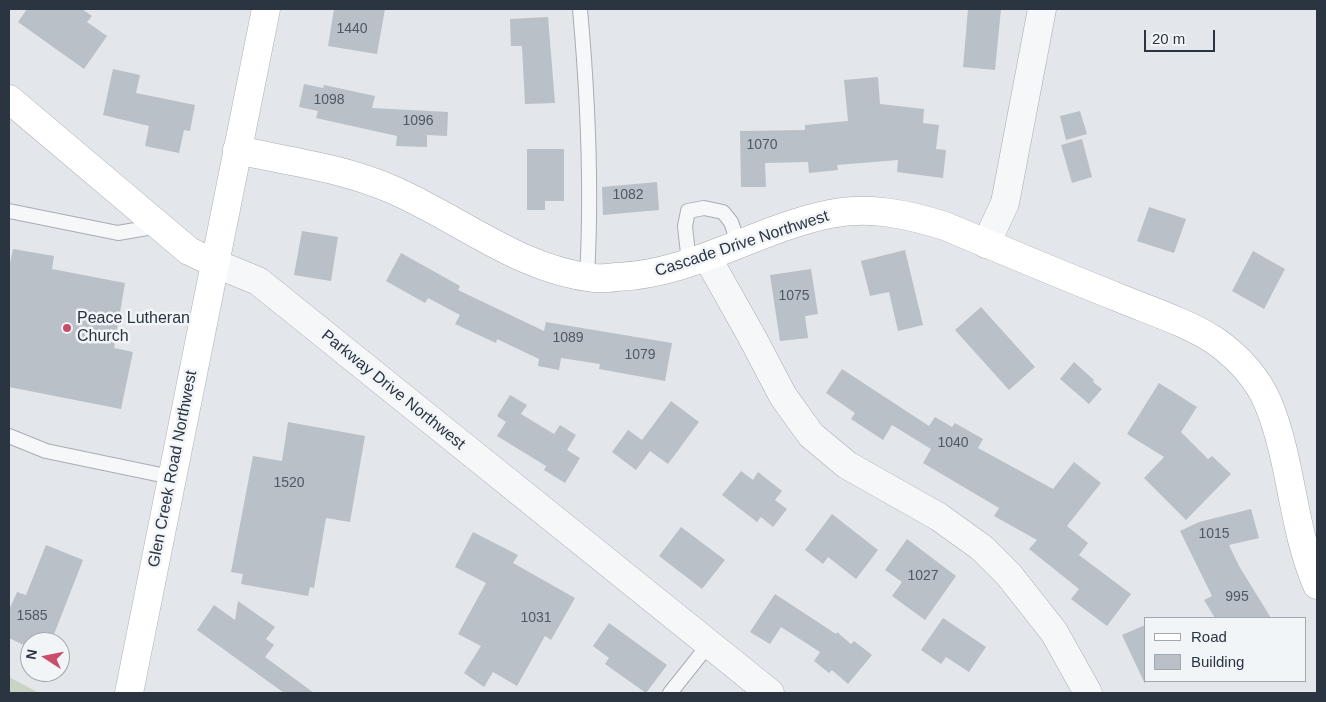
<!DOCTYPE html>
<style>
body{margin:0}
#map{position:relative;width:1326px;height:702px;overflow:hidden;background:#e3e6ea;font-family:Arial,sans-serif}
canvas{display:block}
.frame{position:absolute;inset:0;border:10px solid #2b3542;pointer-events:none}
.legend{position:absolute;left:1144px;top:617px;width:162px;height:65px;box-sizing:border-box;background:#f2f5f8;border:1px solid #a2a8af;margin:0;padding:6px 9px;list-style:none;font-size:15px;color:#2b3542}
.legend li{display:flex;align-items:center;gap:10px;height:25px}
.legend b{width:25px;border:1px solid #a2a8af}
.north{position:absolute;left:20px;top:632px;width:50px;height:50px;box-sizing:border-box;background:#f2f5f8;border:1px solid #a2a8af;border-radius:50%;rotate:281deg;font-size:14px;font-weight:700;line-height:20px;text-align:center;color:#2b3542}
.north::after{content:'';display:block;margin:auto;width:18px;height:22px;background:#ca4d69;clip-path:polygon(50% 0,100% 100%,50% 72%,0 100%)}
.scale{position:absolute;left:1144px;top:30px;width:71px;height:22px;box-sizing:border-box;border:2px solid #2b3542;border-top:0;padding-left:6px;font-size:15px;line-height:18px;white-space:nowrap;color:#2b3542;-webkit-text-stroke:4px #f2f5f8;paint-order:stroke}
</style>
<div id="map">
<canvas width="1326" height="702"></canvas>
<div class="frame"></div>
<ul class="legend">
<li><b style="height:6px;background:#fff"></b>Road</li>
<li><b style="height:14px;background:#bac0c7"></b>Building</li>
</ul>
<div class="north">N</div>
<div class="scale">20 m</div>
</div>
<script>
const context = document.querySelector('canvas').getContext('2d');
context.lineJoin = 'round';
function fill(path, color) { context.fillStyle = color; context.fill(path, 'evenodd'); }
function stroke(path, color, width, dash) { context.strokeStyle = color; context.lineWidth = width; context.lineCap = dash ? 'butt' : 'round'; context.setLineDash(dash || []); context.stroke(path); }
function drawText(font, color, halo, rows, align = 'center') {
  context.font = font + ' Arial,sans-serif'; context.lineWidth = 5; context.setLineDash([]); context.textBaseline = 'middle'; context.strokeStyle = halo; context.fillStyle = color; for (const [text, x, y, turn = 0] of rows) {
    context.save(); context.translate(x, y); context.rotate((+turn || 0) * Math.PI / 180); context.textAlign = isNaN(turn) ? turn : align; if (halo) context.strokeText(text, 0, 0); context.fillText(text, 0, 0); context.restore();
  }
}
const green = new Path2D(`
 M 9,677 L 39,693 L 9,693 Z`);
const building = new Path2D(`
 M 27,9 L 82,9 L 92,16 L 87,22 L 107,36 L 84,69 L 18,22 Z
 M 334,9 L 385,9 L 377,54 L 328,46 Z
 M 968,9 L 1001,9 L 995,70 L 963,67 Z
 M 548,17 L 555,103 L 525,104 L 522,46 L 511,46 L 510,19 Z
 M 113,69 L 140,75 L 136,93 L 195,105 L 190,131 L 184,130 L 179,153 L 145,146 L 149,126 L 103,115 Z
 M 878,77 L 880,104 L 924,109 L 923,123 L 939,125 L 936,149 L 946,150 L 943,178 L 897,172 L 898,160 L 837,165 L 838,170 L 809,173 L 808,162 L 765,163 L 766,187 L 741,187 L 740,131 L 805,130 L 805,125 L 848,121 L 844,80 Z
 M 304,84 L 323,88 L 324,85 L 375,96 L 372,108 L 448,112 L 447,136 L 427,135 L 427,147 L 396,146 L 397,136 L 316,118 L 318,111 L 299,107 Z
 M 1080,111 L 1087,134 L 1066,140 L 1060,116 Z
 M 1082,139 L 1092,177 L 1072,183 L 1061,145 Z
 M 527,149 L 564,149 L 564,201 L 545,201 L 545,210 L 527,210 Z
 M 657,182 L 659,210 L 603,215 L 602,187 Z
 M 1149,207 L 1186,219 L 1174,253 L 1137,241 Z
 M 302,231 L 338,237 L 331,281 L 294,275 Z
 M 13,249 L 54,256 L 52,269 L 125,283 L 114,348 L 133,352 L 121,409 L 9,387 L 9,268 Z
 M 905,250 L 923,325 L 898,331 L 889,292 L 870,296 L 861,261 Z
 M 1253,251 L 1285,269 L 1264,309 L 1232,291 Z
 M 401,253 L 460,286 L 458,290 L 544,331 L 546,322 L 672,343 L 665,381 L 599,369 L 600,364 L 561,358 L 559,370 L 538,366 L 539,359 L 497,339 L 496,343 L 455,324 L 460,315 L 428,298 L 425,303 L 386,281 Z
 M 811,269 L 818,314 L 805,316 L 808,338 L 780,341 L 770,275 Z
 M 981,307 L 1035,367 L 1009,390 L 955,330 Z
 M 1074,362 L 1094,380 L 1093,382 L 1102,389 L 1089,404 L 1060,379 Z
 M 842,369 L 929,426 L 935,417 L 952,427 L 955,423 L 983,439 L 978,448 L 1053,489 L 1074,462 L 1101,483 L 1067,526 L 1088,543 L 1079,555 L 1131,594 L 1107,626 L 1071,599 L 1079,589 L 1029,549 L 1037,540 L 994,516 L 999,508 L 923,463 L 931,449 L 892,425 L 883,440 L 851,419 L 855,413 L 826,393 Z
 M 1159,383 L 1197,407 L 1181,432 L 1208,459 L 1212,456 L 1231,474 L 1186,520 L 1144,478 L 1164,457 L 1127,434 Z
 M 510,395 L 527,405 L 521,414 L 554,434 L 560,425 L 576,435 L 567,450 L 580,458 L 565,483 L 544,470 L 546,466 L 497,436 L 506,422 L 497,416 Z
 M 671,401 L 699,422 L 668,464 L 650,451 L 636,470 L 612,452 L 628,430 L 642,440 Z
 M 288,422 L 365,436 L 350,522 L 326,518 L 314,588 L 310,587 L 308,596 L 241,584 L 243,574 L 231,572 L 253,456 L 282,461 Z
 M 741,471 L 753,480 L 758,472 L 782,491 L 775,500 L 787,509 L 773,527 L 761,517 L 757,522 L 722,495 Z
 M 1251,509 L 1259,538 L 1229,545 L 1239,566 L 1271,618 L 1215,618 L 1204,600 L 1212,596 L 1180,531 L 1199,522 Z
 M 832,514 L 878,550 L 856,579 L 828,557 L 823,564 L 805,550 Z
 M 681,527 L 725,560 L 702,589 L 659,556 Z
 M 473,532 L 518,555 L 513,563 L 575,598 L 551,640 L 545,636 L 517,686 L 493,672 L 484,687 L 464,673 L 481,646 L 458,634 L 486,583 L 455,567 Z
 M 907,539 L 956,576 L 925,620 L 892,596 L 902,582 L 885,570 Z
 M 46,545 L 83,560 L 51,642 L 30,642 L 30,648 L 9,638 L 9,610 L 17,592 L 26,595 Z
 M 775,594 L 836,634 L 837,632 L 851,644 L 854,641 L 872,655 L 848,684 L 832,670 L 829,673 L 814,661 L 820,652 L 781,627 L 770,644 L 750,632 Z
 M 238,601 L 275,627 L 266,639 L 274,645 L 265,657 L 314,693 L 284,693 L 197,630 L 214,605 L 235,620 Z
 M 943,618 L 986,647 L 969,672 L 946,657 L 941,664 L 921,650 Z
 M 609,623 L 667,665 L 646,693 L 605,664 L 609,658 L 593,646 Z
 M 1145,625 L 1145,684 L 1122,635 Z`);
const lane = new Path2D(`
 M 580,9 C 588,98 592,188 587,277
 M 9,211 L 118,233 L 159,226
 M 689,263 L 685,226 L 688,211 L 704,208 L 723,212 L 731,222 L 739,245
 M 9,436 L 46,451 L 171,477
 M 670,693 L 709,644`);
const street = new Path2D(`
 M 986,244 L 1005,203 L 1042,9
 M 707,257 L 752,337 L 783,396 L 811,435 L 847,465 L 939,517 L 982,548 L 1009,575 L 1054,632 L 1088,693
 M 214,263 L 258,281 L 770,693`);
const secondary = new Path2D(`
 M 9,99 L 189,251 L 214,263
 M 237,150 C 288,161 343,168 391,189 C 459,218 519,270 594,278 C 601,279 609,278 617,277 C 693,274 756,229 830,214 C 870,206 906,214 945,226 C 1002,250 1059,274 1117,297 C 1148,310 1186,322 1214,340 C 1237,356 1257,377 1268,403 C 1292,461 1292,527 1317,585
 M 129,693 L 266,9`);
const markers = [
 [67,328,5,"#ca4d69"]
];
const numberNames = [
 ["1440",352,29],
 ["1098",329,100],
 ["1096",418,121],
 ["1070",762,145],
 ["1082",628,195],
 ["1075",794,296],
 ["1089",568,338],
 ["1079",640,355],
 ["1040",953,443],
 ["1520",289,483],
 ["1015",1214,534],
 ["1027",923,576],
 ["995",1237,597],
 ["1585",32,616],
 ["1031",536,618]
];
const streetNames = [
 ["Cascade Drive Northwest",742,244,-18],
 ["Parkway Drive Northwest",393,390,39],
 ["Glen Creek Road Northwest",173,469,-79]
];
const poiNames = [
 ["Peace Lutheran",77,319],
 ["Church",77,337]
];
fill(green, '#c9d4c4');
fill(building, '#bac0c7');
stroke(lane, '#a8adb4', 16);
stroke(street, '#a8adb4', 29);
stroke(secondary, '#a8adb4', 29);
stroke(lane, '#f5f7f9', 14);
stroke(street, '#f5f7f9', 28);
stroke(secondary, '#fff', 28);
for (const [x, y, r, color] of markers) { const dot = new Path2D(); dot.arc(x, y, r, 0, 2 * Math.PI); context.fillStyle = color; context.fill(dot); stroke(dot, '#f2f5f8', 2); }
drawText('14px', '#4f5863', null, numberNames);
drawText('16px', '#2b3542', '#f2f5f8', streetNames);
drawText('16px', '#2b3542', '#f2f5f8', poiNames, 'left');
</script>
